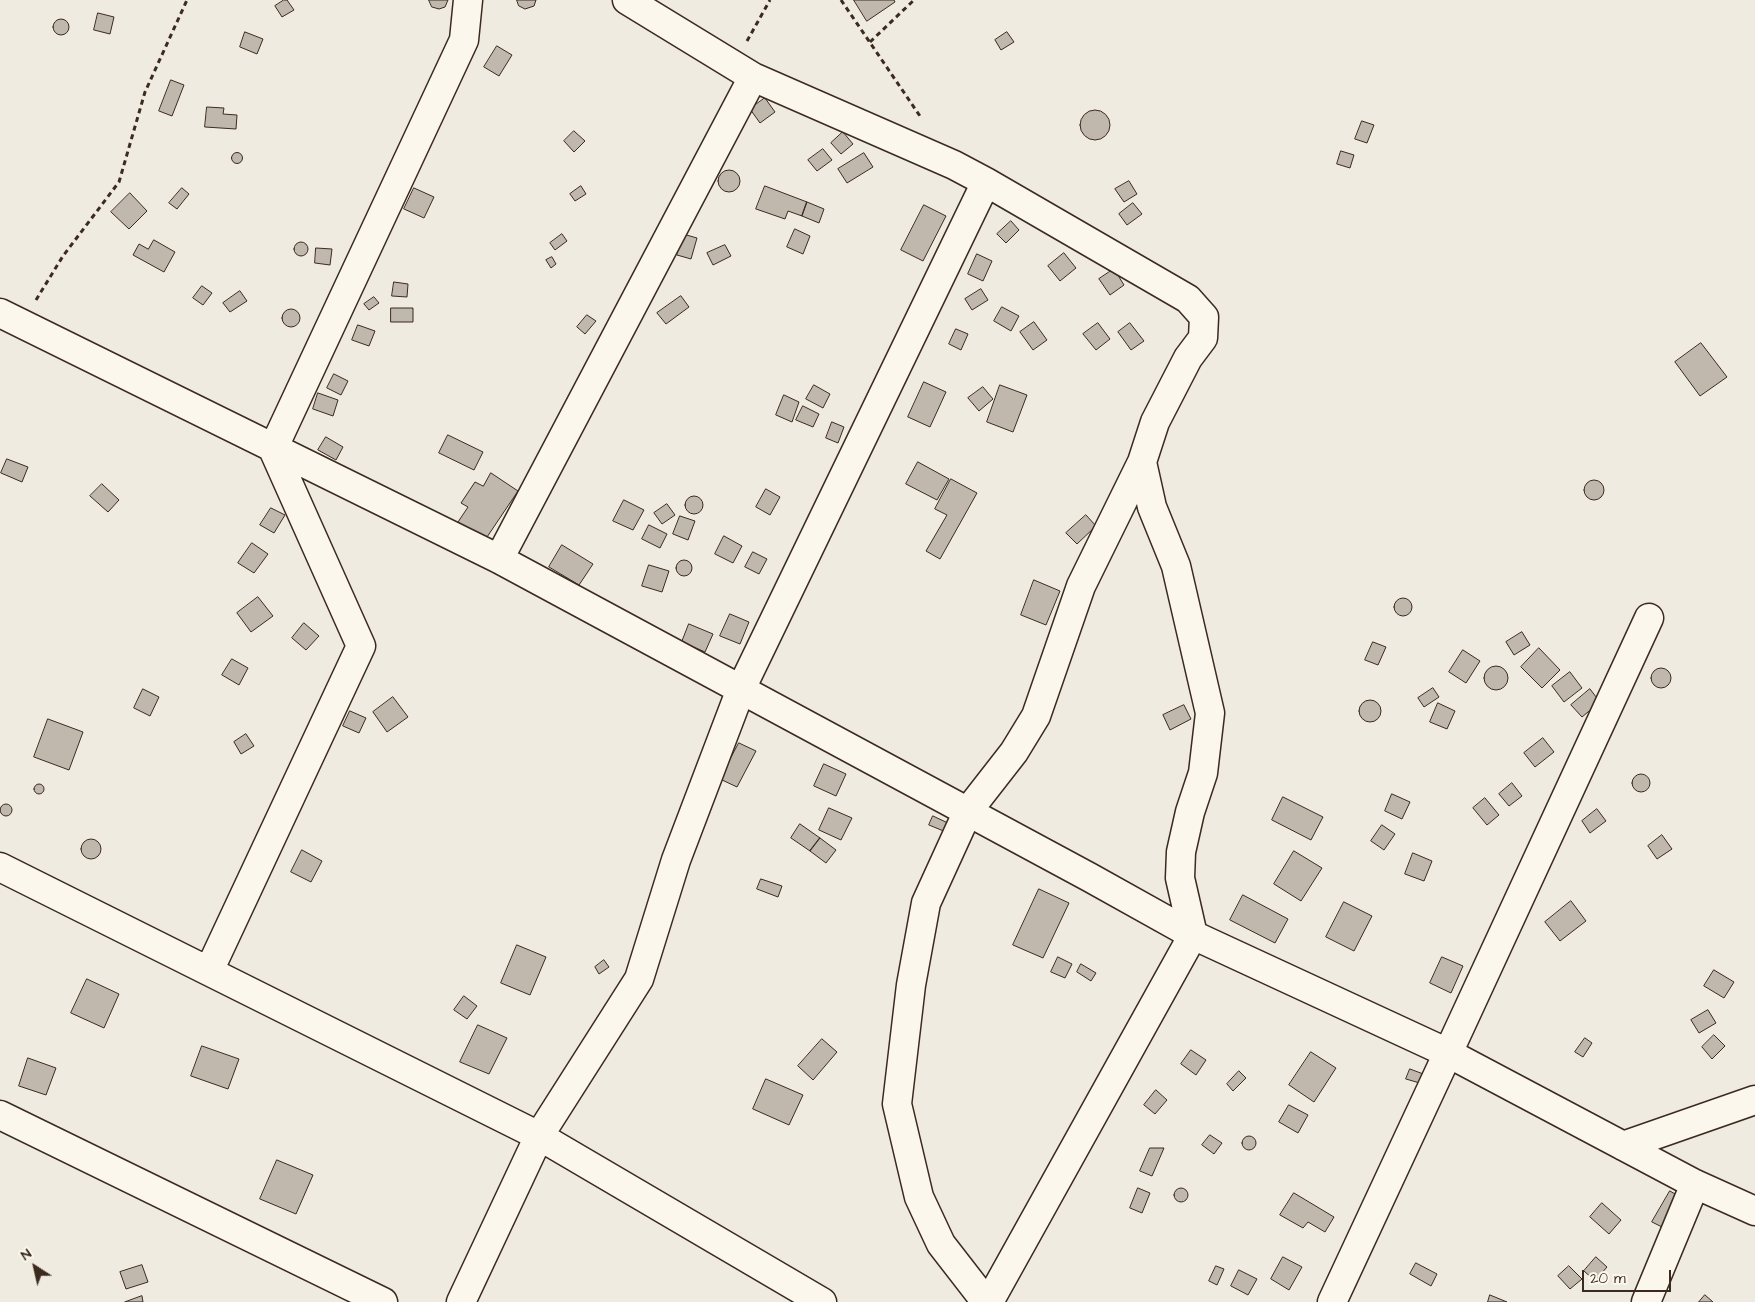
<!DOCTYPE html>
<style>
body{margin:0}
#map{position:relative;width:1755px;height:1302px;overflow:hidden;background:#f0ebe0;font-family:"Architects Daughter",sans-serif}
canvas{display:block}
.north{position:absolute;left:10px;top:1242px;width:50px;height:50px;-webkit-text-stroke:4px #fbf7ec;paint-order:stroke;rotate:325deg;font-size:14px;font-weight:700;line-height:20px;text-align:center;color:#3b2a1e}
.north::after{content:'';display:block;margin:auto;width:18px;height:22px;background:#3b2a1e;clip-path:polygon(50% 0,100% 100%,50% 72%,0 100%)}
.scale{position:absolute;left:1582px;top:1270px;width:89px;height:22px;box-sizing:border-box;border:2px solid #3b2a1e;border-top:0;padding-left:6px;font-size:15px;line-height:18px;white-space:nowrap;color:#3b2a1e;-webkit-text-stroke:4px #fbf7ec;paint-order:stroke}
</style>
<div id="map">
<canvas width="1755" height="1302"></canvas>
<div class="north">N</div>
<div class="scale">20 m</div>
</div>
<script>
const context = document.querySelector('canvas').getContext('2d');
context.lineJoin = 'round';
function fill(path, color) { context.fillStyle = color; context.fill(path, 'evenodd'); }
function stroke(path, color, width, dash) { context.strokeStyle = color; context.lineWidth = width; context.lineCap = dash ? 'butt' : 'round'; context.setLineDash(dash || []); context.stroke(path); }
const building = new Path2D(`
 M 284,0 L 287,0 L 294,10 L 282,17 L 275,6 Z
 M 429,0 L 448,0 L 445,7 L 439,9 L 432,7 Z
 M 517,0 L 536,0 L 534,6 L 525,9 L 519,6 Z
 M 854,0 L 894,0 L 895,2 L 867,21 Z
 M 98,13 L 114,17 L 110,34 L 94,30 Z
 M53 27a8 8 0 1 1 16 0a8 8 0 1 1-16 0Z
 M 245,32 L 263,39 L 257,54 L 240,47 Z
 M 1007,32 L 1014,42 L 1001,50 L 995,40 Z
 M 497,46 L 512,55 L 499,76 L 484,67 Z
 M 171,80 L 184,85 L 172,116 L 159,111 Z
 M 765,98 L 775,112 L 760,123 L 750,109 Z
 M 207,107 L 224,108 L 223,114 L 237,115 L 236,129 L 205,127 Z
 M1080 125a15 15 0 1 1 30 0a15 15 0 1 1-30 0Z
 M 1362,121 L 1374,125 L 1367,143 L 1355,139 Z
 M 574,131 L 585,141 L 574,152 L 564,141 Z
 M 843,132 L 853,144 L 841,154 L 831,143 Z
 M 823,149 L 832,160 L 817,171 L 808,160 Z
 M 1341,151 L 1354,155 L 1350,168 L 1337,164 Z
 M231.5 158a5.5 5.5 0 1 1 11 0a5.5 5.5 0 1 1-11 0Z
 M 864,153 L 873,167 L 847,183 L 838,169 Z
 M718 181a11 11 0 1 1 22 0a11 11 0 1 1-22 0Z
 M 1129,181 L 1137,194 L 1124,202 L 1115,189 Z
 M 581,186 L 586,194 L 575,201 L 570,194 Z
 M 765,186 L 807,202 L 802,216 L 788,211 L 785,219 L 756,209 Z
 M 182,188 L 189,194 L 177,209 L 169,203 Z
 M 414,188 L 434,197 L 424,218 L 404,209 Z
 M 130,193 L 147,211 L 129,229 L 111,212 Z
 M 807,202 L 824,209 L 819,223 L 802,216 Z
 M 1133,203 L 1142,214 L 1127,225 L 1119,214 Z
 M 924,205 L 946,216 L 923,261 L 901,250 Z
 M 1011,221 L 1019,230 L 1006,243 L 997,234 Z
 M 795,229 L 810,236 L 803,254 L 787,247 Z
 M 562,234 L 567,241 L 555,250 L 550,243 Z
 M 683,234 L 697,238 L 691,259 L 677,255 Z
 M 154,240 L 175,252 L 164,272 L 133,255 L 139,244 L 148,249 Z
 M294 249a7 7 0 1 1 14 0a7 7 0 1 1-14 0Z
 M 725,245 L 731,256 L 713,265 L 707,253 Z
 M 316,248 L 332,249 L 330,265 L 315,263 Z
 M 1064,253 L 1076,268 L 1060,281 L 1048,266 Z
 M 977,254 L 992,261 L 983,281 L 968,274 Z
 M 552,257 L 556,264 L 551,268 L 546,260 Z
 M 1114,269 L 1124,285 L 1110,295 L 1099,279 Z
 M 394,282 L 408,284 L 407,297 L 392,296 Z
 M 202,286 L 212,293 L 203,305 L 193,298 Z
 M 981,289 L 988,300 L 972,310 L 965,299 Z
 M 240,291 L 247,301 L 230,312 L 223,303 Z
 M 681,296 L 689,307 L 666,324 L 657,313 Z
 M 374,297 L 379,303 L 369,310 L 364,304 Z
 M 1002,307 L 1019,316 L 1011,331 L 994,321 Z
 M 391,308 L 413,308 L 413,322 L 391,322 Z
 M282 318a9 9 0 1 1 18 0a9 9 0 1 1-18 0Z
 M 587,315 L 596,321 L 585,334 L 577,327 Z
 M 1034,322 L 1047,340 L 1033,350 L 1020,332 Z
 M 1098,323 L 1110,339 L 1096,350 L 1083,334 Z
 M 1130,323 L 1144,341 L 1131,350 L 1118,332 Z
 M 358,325 L 375,331 L 369,346 L 352,340 Z
 M 956,329 L 968,334 L 961,350 L 949,344 Z
 M 1701,343 L 1727,377 L 1700,396 L 1675,362 Z
 M 334,374 L 348,381 L 341,395 L 327,388 Z
 M 924,382 L 946,392 L 930,427 L 908,417 Z
 M 814,385 L 830,394 L 823,408 L 806,399 Z
 M 1000,385 L 1027,395 L 1013,432 L 987,422 Z
 M 983,387 L 993,399 L 979,411 L 968,398 Z
 M 318,393 L 338,400 L 333,416 L 313,409 Z
 M 784,395 L 799,402 L 792,422 L 776,415 Z
 M 803,406 L 819,414 L 813,427 L 796,420 Z
 M 832,422 L 844,427 L 838,443 L 826,438 Z
 M 448,435 L 483,452 L 474,470 L 439,453 Z
 M 326,437 L 343,447 L 336,460 L 318,450 Z
 M 7,459 L 28,467 L 22,482 L 1,473 Z
 M 918,462 L 949,479 L 937,500 L 906,484 Z
 M 491,473 L 518,491 L 485,540 L 458,522 L 468,507 L 461,503 L 475,482 L 483,486 Z
 M 951,479 L 977,493 L 940,559 L 926,551 L 947,515 L 935,509 Z
 M1584 490a10 10 0 1 1 20 0a10 10 0 1 1-20 0Z
 M 102,484 L 119,500 L 108,512 L 90,496 Z
 M 766,489 L 780,497 L 770,515 L 756,507 Z
 M685 505a9 9 0 1 1 18 0a9 9 0 1 1-18 0Z
 M 624,500 L 644,510 L 633,530 L 613,521 Z
 M 667,504 L 675,515 L 662,524 L 654,513 Z
 M 271,508 L 285,515 L 274,533 L 260,525 Z
 M 1086,515 L 1096,526 L 1077,544 L 1066,533 Z
 M 680,516 L 695,521 L 688,540 L 673,534 Z
 M 649,525 L 667,534 L 660,548 L 642,539 Z
 M 724,536 L 742,546 L 733,563 L 715,554 Z
 M 252,543 L 268,554 L 254,573 L 238,563 Z
 M 562,545 L 593,564 L 579,585 L 549,567 Z
 M 753,552 L 767,559 L 759,574 L 745,567 Z
 M676 568a8 8 0 1 1 16 0a8 8 0 1 1-16 0Z
 M 649,565 L 669,571 L 662,592 L 642,586 Z
 M 1034,580 L 1060,591 L 1046,625 L 1021,615 Z
 M 258,597 L 273,616 L 251,632 L 237,613 Z
 M1394 607a9 9 0 1 1 18 0a9 9 0 1 1-18 0Z
 M 730,614 L 749,622 L 740,644 L 720,636 Z
 M 304,623 L 319,636 L 306,650 L 292,638 Z
 M 689,624 L 713,634 L 705,652 L 682,642 Z
 M 1522,632 L 1530,645 L 1514,655 L 1506,642 Z
 M 1373,642 L 1386,647 L 1378,665 L 1365,660 Z
 M 1539,648 L 1560,670 L 1542,688 L 1521,667 Z
 M 1463,650 L 1480,661 L 1466,683 L 1449,672 Z
 M 232,659 L 248,668 L 239,685 L 222,675 Z
 M1484 678a12 12 0 1 1 24 0a12 12 0 1 1-24 0Z
 M1651 678a10 10 0 1 1 20 0a10 10 0 1 1-20 0Z
 M 1570,672 L 1582,688 L 1564,702 L 1552,686 Z
 M 1433,688 L 1439,697 L 1424,707 L 1418,698 Z
 M 143,689 L 159,697 L 150,716 L 134,708 Z
 M 1590,689 L 1600,702 L 1582,717 L 1571,705 Z
 M 393,697 L 408,717 L 387,732 L 373,712 Z
 M1359 711a11 11 0 1 1 22 0a11 11 0 1 1-22 0Z
 M 1438,703 L 1455,711 L 1447,729 L 1430,722 Z
 M 1184,705 L 1191,719 L 1170,730 L 1163,715 Z
 M 350,711 L 366,718 L 359,733 L 343,726 Z
 M 48,719 L 83,732 L 69,770 L 34,757 Z
 M 246,734 L 254,746 L 241,754 L 234,742 Z
 M 1543,738 L 1554,752 L 1535,767 L 1524,753 Z
 M 739,743 L 756,751 L 737,787 L 720,779 Z
 M 824,764 L 846,774 L 836,796 L 814,786 Z
 M1632 783a9 9 0 1 1 18 0a9 9 0 1 1-18 0Z
 M 1512,783 L 1522,796 L 1509,806 L 1499,794 Z
 M34 789a5 5 0 1 1 10 0a5 5 0 1 1-10 0Z
 M 1392,794 L 1410,802 L 1402,819 L 1385,811 Z
 M 1283,797 L 1323,817 L 1311,840 L 1272,820 Z
 M 1485,798 L 1499,815 L 1487,825 L 1473,808 Z
 M0 810a6 6 0 1 1 12 0a6 6 0 1 1-12 0Z
 M 829,808 L 852,818 L 841,840 L 819,830 Z
 M 1597,809 L 1606,821 L 1590,833 L 1582,821 Z
 M 933,816 L 950,824 L 946,832 L 929,825 Z
 M 800,824 L 820,838 L 810,851 L 791,838 Z
 M 1382,825 L 1395,834 L 1384,850 L 1371,841 Z
 M 1662,835 L 1672,849 L 1657,859 L 1648,846 Z
 M 820,838 L 836,850 L 826,863 L 810,851 Z
 M81 849a10 10 0 1 1 20 0a10 10 0 1 1-20 0Z
 M 302,850 L 322,861 L 311,882 L 291,872 Z
 M 1294,851 L 1322,868 L 1301,901 L 1274,884 Z
 M 1413,853 L 1432,861 L 1424,881 L 1405,874 Z
 M 761,879 L 782,886 L 778,897 L 757,889 Z
 M 1039,889 L 1069,903 L 1043,958 L 1013,945 Z
 M 1243,895 L 1288,919 L 1275,943 L 1230,920 Z
 M 1571,901 L 1586,921 L 1560,941 L 1545,922 Z
 M 1344,902 L 1372,916 L 1354,951 L 1326,937 Z
 M 517,945 L 546,957 L 530,995 L 501,983 Z
 M 1058,957 L 1072,964 L 1065,978 L 1051,972 Z
 M 1442,957 L 1463,966 L 1451,993 L 1430,983 Z
 M 604,960 L 609,967 L 599,974 L 595,967 Z
 M 1081,964 L 1096,973 L 1091,981 L 1077,972 Z
 M 1714,970 L 1734,982 L 1724,998 L 1704,986 Z
 M 87,979 L 119,994 L 104,1028 L 71,1013 Z
 M 464,996 L 477,1006 L 467,1019 L 454,1010 Z
 M 1708,1010 L 1716,1023 L 1699,1033 L 1691,1020 Z
 M 478,1025 L 507,1038 L 489,1074 L 460,1062 Z
 M 1714,1035 L 1725,1046 L 1712,1059 L 1702,1047 Z
 M 1585,1038 L 1592,1043 L 1583,1057 L 1575,1052 Z
 M 822,1039 L 837,1052 L 813,1080 L 798,1066 Z
 M 202,1046 L 239,1059 L 228,1089 L 191,1076 Z
 M 1191,1050 L 1206,1060 L 1196,1075 L 1181,1064 Z
 M 1311,1052 L 1336,1068 L 1314,1102 L 1289,1085 Z
 M 28,1058 L 56,1068 L 46,1095 L 19,1086 Z
 M 1410,1069 L 1426,1075 L 1423,1084 L 1406,1079 Z
 M 1239,1071 L 1246,1078 L 1233,1091 L 1227,1084 Z
 M 766,1079 L 803,1095 L 789,1125 L 753,1109 Z
 M 1156,1090 L 1167,1100 L 1155,1114 L 1144,1105 Z
 M 1289,1105 L 1308,1115 L 1298,1133 L 1279,1122 Z
 M 1210,1135 L 1222,1143 L 1214,1154 L 1202,1145 Z
 M1242 1143a7 7 0 1 1 14 0a7 7 0 1 1-14 0Z
 M 1150,1148 L 1164,1148 L 1152,1176 L 1140,1171 Z
 M 277,1160 L 313,1175 L 296,1214 L 260,1199 Z
 M 1138,1188 L 1150,1193 L 1142,1213 L 1130,1208 Z
 M1174 1195a7 7 0 1 1 14 0a7 7 0 1 1-14 0Z
 M 1670,1191 L 1680,1197 L 1662,1227 L 1652,1222 Z
 M 1294,1193 L 1334,1217 L 1325,1232 L 1308,1222 L 1303,1228 L 1280,1215 Z
 M 1602,1203 L 1621,1220 L 1609,1234 L 1590,1217 Z
 M 1283,1257 L 1302,1267 L 1289,1290 L 1271,1279 Z
 M 1596,1257 L 1607,1267 L 1595,1281 L 1584,1271 Z
 M 1416,1263 L 1437,1274 L 1431,1286 L 1410,1274 Z
 M 142,1265 L 148,1282 L 126,1289 L 120,1272 Z
 M 1216,1266 L 1224,1269 L 1217,1285 L 1209,1281 Z
 M 1569,1266 L 1582,1279 L 1570,1289 L 1558,1276 Z
 M 1239,1270 L 1257,1279 L 1248,1295 L 1231,1286 Z
 M 1490,1295 L 1507,1302 L 1488,1302 Z
 M 1705,1295 L 1713,1302 L 1699,1302 Z
 M 142,1296 L 143,1302 L 125,1302 Z`);
const path = new Path2D(`
 M 841,0 L 922,119
 M 747,41 L 770,0
 M 870,42 L 914,0
 M 36,300 L 63,256 L 119,182 L 145,92 L 187,0`);
const street = new Path2D(`
 M 627,0 L 753,77 L 954,165 L 986,182 L 1188,299 L 1204,317 L 1203,338 L 1188,358 L 1155,422 L 1142,462 L 1152,507 L 1176,566 L 1210,713 L 1203,773 L 1190,812 L 1181,852 L 1180,878 L 1193,935 L 989,1302
 M 0,313 L 499,559 L 1089,877 L 1193,935 L 1448,1053 L 1695,1184 L 1755,1211
 M 499,559 L 753,77
 M 0,867 L 539,1136 L 822,1302
 M 209,971 L 361,646 L 273,449 L 464,40 L 468,0
 M 0,1115 L 383,1302
 M 1623,1146 L 1755,1100
 M 461,1302 L 539,1136 L 639,979 L 676,860 L 741,689 L 986,182
 M 986,1302 L 941,1244 L 919,1197 L 897,1104 L 911,985 L 926,903 L 968,811 L 1014,752 L 1036,716 L 1081,586 L 1142,462
 M 1332,1302 L 1448,1053 L 1649,618
 M 1646,1302 L 1695,1184`);
fill(building, '#c0b8ad');
stroke(building, '#3b2a1e', 1);
stroke(street, '#3b2a1e', 31);
stroke(path, '#3b2a1e', 3, [5, 4]);
stroke(street, '#fbf7ec', 28);
</script>
